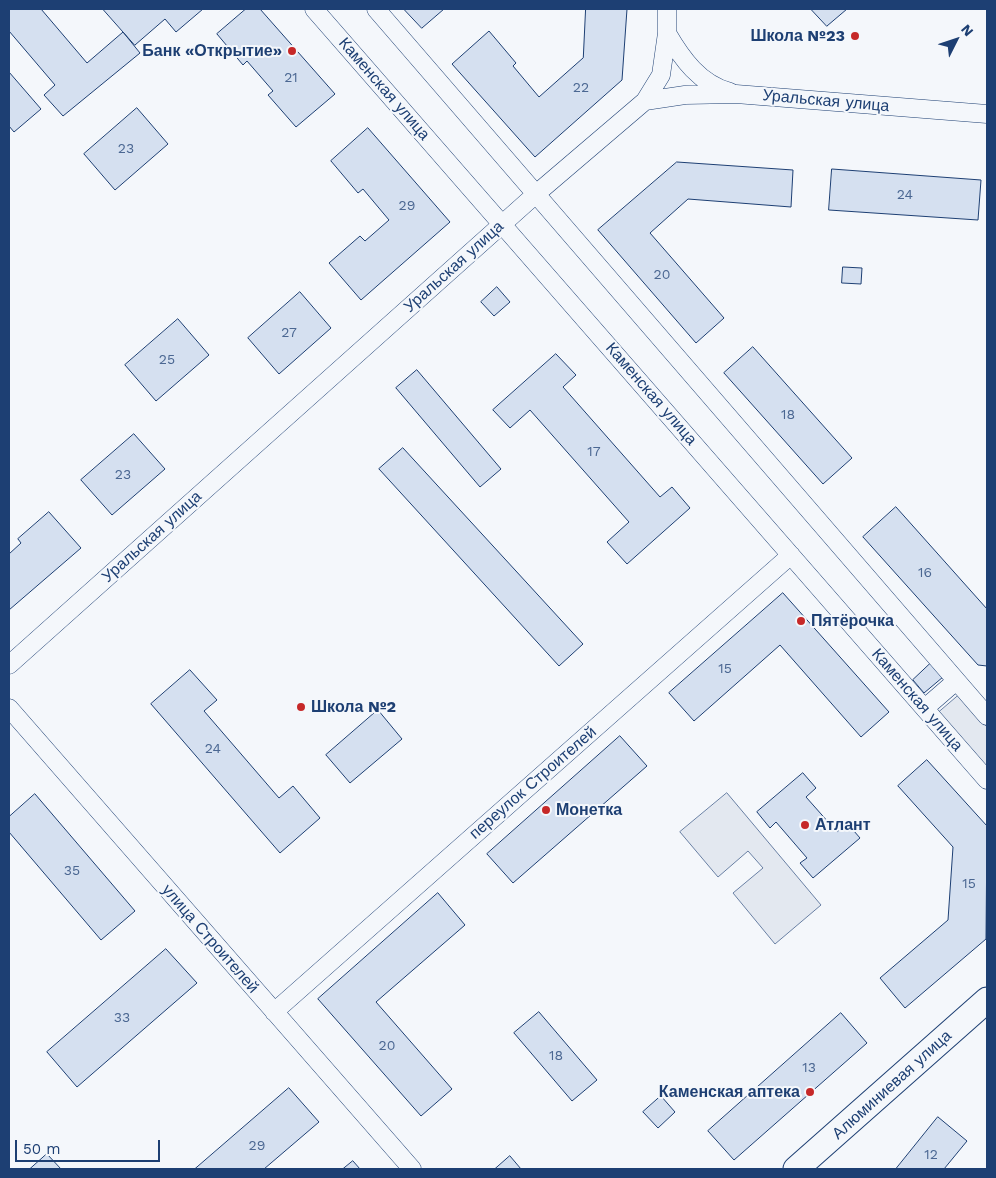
<!DOCTYPE html>
<meta charset="utf-8">
<style>
body{margin:0}
#map{position:relative;width:996px;height:1178px;overflow:hidden;background:#f4f7fb;font-family:"Work Sans",sans-serif}
canvas{display:block}
.frame{position:absolute;inset:0;border:10px solid #1d3f73;pointer-events:none}
.north{position:absolute;left:931px;top:15px;width:50px;height:50px;-webkit-text-stroke:4px #f4f7fb;paint-order:stroke;rotate:49deg;font-size:14px;font-weight:700;line-height:20px;text-align:center;color:#1d3f73}
.north::after{content:'';display:block;margin:auto;width:18px;height:22px;background:#1d3f73;clip-path:polygon(50% 0,100% 100%,50% 72%,0 100%)}
.scale{position:absolute;left:15px;top:1140px;width:145px;height:22px;box-sizing:border-box;border:2px solid #1d3f73;border-top:0;padding-left:6px;font-size:15px;line-height:18px;white-space:nowrap;color:#1d3f73;-webkit-text-stroke:4px #f4f7fb;paint-order:stroke}
</style>
<div id="map">
<canvas width="996" height="1178"></canvas>
<div class="frame"></div>
<div class="north">N</div>
<div class="scale">50 m</div>
</div>
<script>
const context = document.querySelector('canvas').getContext('2d');
context.lineJoin = 'round';
function fill(path, color) { context.fillStyle = color; context.fill(path, 'evenodd'); }
function stroke(path, color, width, dash) { context.strokeStyle = color; context.lineWidth = width; context.lineCap = dash ? 'butt' : 'round'; context.setLineDash(dash || []); context.stroke(path); }
function drawText(font, color, halo, rows, align = 'center') {
  context.font = font + ' "Work Sans",sans-serif'; context.lineWidth = 4; context.setLineDash([]); context.textBaseline = 'middle'; context.strokeStyle = halo; context.fillStyle = color; for (const [text, x, y, turn = 0] of rows) {
    context.save(); context.translate(x, y); context.rotate((+turn || 0) * Math.PI / 180); context.textAlign = isNaN(turn) ? turn : align; if (halo) context.strokeText(text, 0, 0); context.fillText(text, 0, 0); context.restore();
  }
}
const parking = new Path2D(`
 M 959,695 L 987,727 L 987,768 L 938,713 Z
 M 727,793 L 821,905 L 775,944 L 733,893 L 763,868 L 748,851 L 718,877 L 680,832 Z`);
const building = new Path2D(`
 M 9,9 L 41,9 L 87,63 L 123,32 L 140,53 L 63,116 L 44,95 L 55,85 L 9,31 Z
 M 103,9 L 203,9 L 176,32 L 165,19 L 135,45 Z
 M 246,9 L 260,9 L 335,94 L 296,127 L 268,95 L 273,91 L 247,61 L 243,65 L 217,34 Z
 M 404,9 L 444,9 L 422,28 Z
 M 586,9 L 627,9 L 622,80 L 535,157 L 452,64 L 489,31 L 516,63 L 513,66 L 539,97 L 583,58 Z
 M 811,9 L 847,9 L 827,26 Z
 M 9,72 L 41,109 L 14,132 L 9,126 Z
 M 137,108 L 168,144 L 115,190 L 84,154 Z
 M 368,128 L 450,222 L 361,300 L 329,263 L 360,236 L 365,241 L 389,220 L 363,189 L 358,193 L 331,161 Z
 M 677,162 L 793,170 L 791,207 L 688,199 L 650,233 L 724,318 L 696,343 L 598,230 Z
 M 832,169 L 981,180 L 978,220 L 829,210 Z
 M 843,267 L 862,268 L 861,284 L 842,283 Z
 M 497,287 L 510,302 L 494,316 L 481,302 Z
 M 300,292 L 331,328 L 279,374 L 248,338 Z
 M 178,319 L 209,355 L 156,401 L 125,365 Z
 M 753,347 L 852,458 L 823,484 L 724,373 Z
 M 556,354 L 576,375 L 563,387 L 660,497 L 672,487 L 690,508 L 627,564 L 607,542 L 629,522 L 530,410 L 510,428 L 493,410 Z
 M 417,370 L 501,469 L 480,487 L 396,388 Z
 M 134,434 L 165,469 L 112,515 L 81,480 Z
 M 403,448 L 583,644 L 559,666 L 379,469 Z
 M 896,507 L 987,609 L 987,666 L 978,665 L 863,537 Z
 M 49,512 L 81,548 L 9,610 L 9,554 L 21,543 L 18,539 Z
 M 783,593 L 889,712 L 861,737 L 780,645 L 694,721 L 669,693 Z
 M 931,663 L 943,677 L 924,693 L 913,680 Z
 M 190,670 L 217,700 L 204,711 L 279,798 L 293,786 L 320,818 L 280,853 L 151,704 Z
 M 378,710 L 402,739 L 350,783 L 326,755 Z
 M 620,736 L 647,766 L 513,883 L 487,854 Z
 M 927,760 L 987,826 L 986,939 L 905,1008 L 880,978 L 948,920 L 953,847 L 898,786 Z
 M 803,773 L 816,788 L 806,797 L 837,832 L 847,823 L 860,838 L 813,878 L 800,863 L 807,858 L 776,822 L 770,828 L 757,812 Z
 M 35,794 L 135,911 L 101,940 L 9,832 L 9,817 Z
 M 438,893 L 465,925 L 376,1002 L 452,1089 L 421,1116 L 318,999 Z
 M 166,949 L 197,983 L 77,1087 L 47,1052 Z
 M 539,1012 L 597,1080 L 572,1101 L 514,1033 Z
 M 841,1013 L 867,1043 L 734,1160 L 708,1131 Z
 M 289,1088 L 319,1122 L 264,1169 L 195,1169 Z
 M 661,1096 L 675,1112 L 658,1128 L 643,1112 Z
 M 938,1117 L 967,1141 L 944,1169 L 896,1169 Z
 M 47,1154 L 61,1169 L 30,1169 Z
 M 510,1156 L 521,1169 L 495,1169 Z
 M 353,1161 L 360,1169 L 343,1169 Z`);
const minor = new Path2D(`
 M 314,9 L 987,780
 M 376,9 L 987,716
 M 667,33 C 682,59 700,84 730,92
 M 645,101 L 661,75 L 667,33 L 667,9
 M 9,665 L 536,194 L 645,101 L 685,95 L 736,94 L 987,114
 M 9,708 L 412,1169
 M 925,708 L 956,681
 M 274,1012 L 791,555`);
const secondary = new Path2D(`
 M 796,1169 L 987,1000`);
const markers = [
 [855,36,5,"#c62828"],
 [292,51,5,"#c62828"],
 [801,621,5,"#c62828"],
 [301,707,5,"#c62828"],
 [546,810,5,"#c62828"],
 [805,825,5,"#c62828"],
 [810,1092,5,"#c62828"]
];
const numberNames = [
 ["21",291,78],
 ["22",581,88],
 ["23",126,149],
 ["24",905,195],
 ["29",407,206],
 ["20",662,275],
 ["27",289,333],
 ["25",167,360],
 ["18",788,415],
 ["17",594,452],
 ["23",123,475],
 ["16",925,573],
 ["15",725,669],
 ["24",213,749],
 ["35",72,871],
 ["15",969,884],
 ["33",122,1018],
 ["20",387,1046],
 ["18",556,1056],
 ["13",809,1068],
 ["29",257,1146],
 ["12",931,1155]
];
const poiNames = [
 ["Школа №23",845,36,"right"],
 ["Банк «Открытие»",282,51,"right"],
 ["Пятёрочка",811,621],
 ["Школа №2",311,707],
 ["Монетка",556,810],
 ["Атлант",815,825],
 ["Каменская аптека",800,1092,"right"]
];
const streetNames = [
 ["Каменская улица",384,89,49],
 ["Уральская улица",826,101,5],
 ["Уральская улица",454,267,-42],
 ["Каменская улица",651,394,49],
 ["Уральская улица",152,537,-42],
 ["Каменская улица",917,700,49],
 ["переулок Строителей",533,783,-41],
 ["улица Строителей",210,939,49],
 ["Алюминиевая улица",892,1085,-42]
];
fill(parking, '#e3e8f0');
stroke(parking, '#687fa3', 1);
fill(building, '#d5e0f0');
stroke(building, '#1d3f73', 1);
stroke(minor, '#1d3f73', 19);
stroke(secondary, '#1d3f73', 27);
stroke(minor, '#f4f7fb', 18);
stroke(secondary, '#f4f7fb', 25);
for (const [x, y, r, color] of markers) { const dot = new Path2D(); dot.arc(x, y, r, 0, 2 * Math.PI); context.fillStyle = color; context.fill(dot); stroke(dot, '#f4f7fb', 2); }
drawText('14px', '#4b6792', null, numberNames);
drawText('bold 16px', '#1d3f73', '#f4f7fb', poiNames, 'left');
drawText('16px', '#1d3f73', '#f4f7fb', streetNames);
</script>
